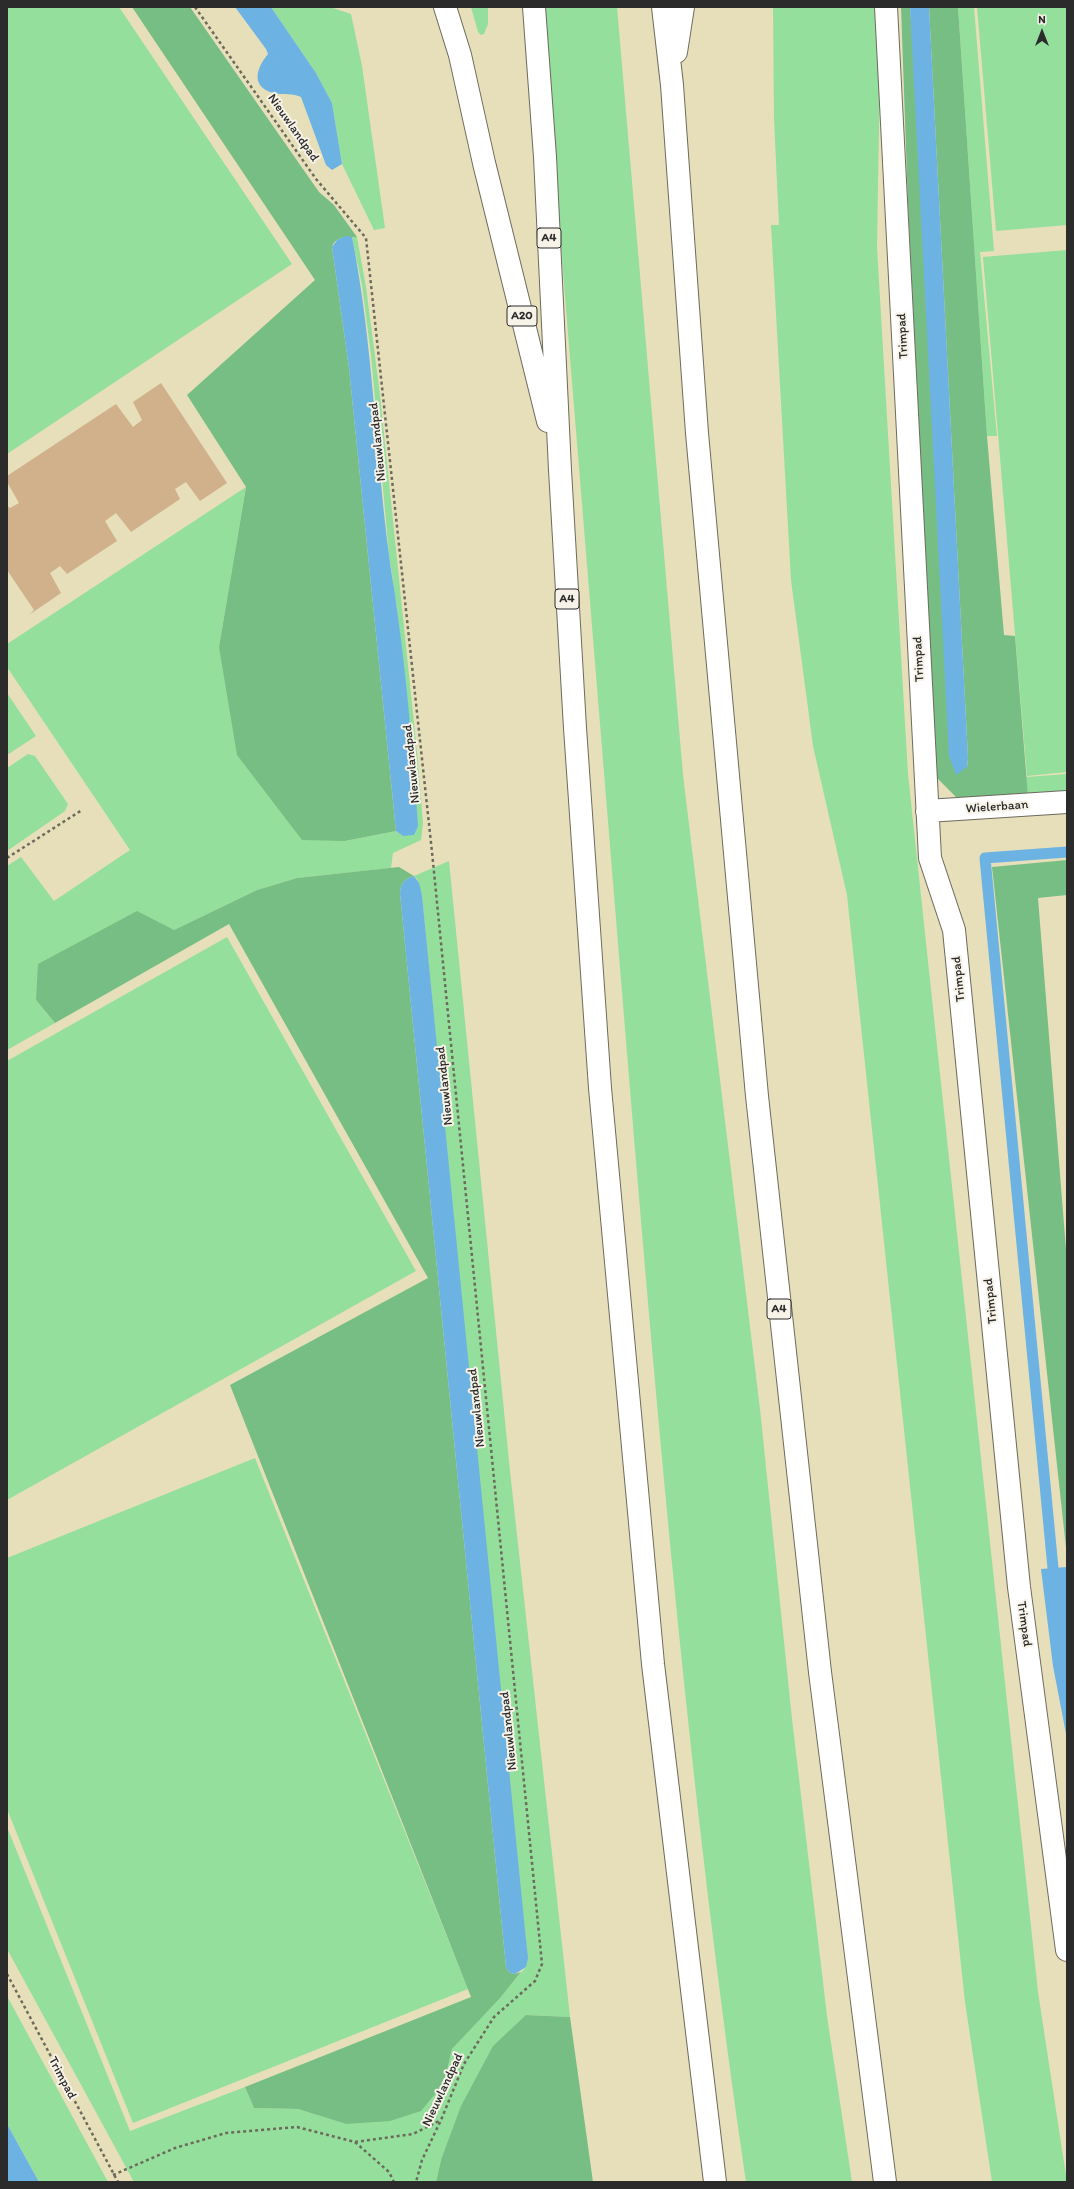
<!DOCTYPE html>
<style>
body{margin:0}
#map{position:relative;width:1074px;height:2189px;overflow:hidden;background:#e6dfba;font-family:Itim,sans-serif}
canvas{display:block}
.frame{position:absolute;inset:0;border:8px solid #2b2b2b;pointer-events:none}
.north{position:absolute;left:1022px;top:12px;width:40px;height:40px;-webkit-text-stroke:3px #f7f3e8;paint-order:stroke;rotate:0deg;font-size:11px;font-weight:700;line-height:16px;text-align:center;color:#2b2b2b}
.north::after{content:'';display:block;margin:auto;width:14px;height:18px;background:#2b2b2b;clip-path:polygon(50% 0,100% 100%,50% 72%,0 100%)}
</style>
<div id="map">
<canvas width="1074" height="2189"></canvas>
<div class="frame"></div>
<div class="north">N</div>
</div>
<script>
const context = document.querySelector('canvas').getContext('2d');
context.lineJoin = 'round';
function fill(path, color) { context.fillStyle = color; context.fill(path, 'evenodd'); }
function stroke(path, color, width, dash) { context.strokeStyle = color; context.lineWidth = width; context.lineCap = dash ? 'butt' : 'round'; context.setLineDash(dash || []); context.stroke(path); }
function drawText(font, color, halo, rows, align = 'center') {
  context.font = font + ' Itim,sans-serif'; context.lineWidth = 4; context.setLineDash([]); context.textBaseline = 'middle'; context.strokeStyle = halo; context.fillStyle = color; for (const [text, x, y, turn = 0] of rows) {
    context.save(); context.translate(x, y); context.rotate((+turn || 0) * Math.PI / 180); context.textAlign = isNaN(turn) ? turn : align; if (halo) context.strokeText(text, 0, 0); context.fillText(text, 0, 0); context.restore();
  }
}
const green = new Path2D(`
 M 7,7 L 119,7 L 292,264 L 7,454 Z
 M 271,7 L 330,7 L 351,14 L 362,66 L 385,228 L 374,230 L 342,164 L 332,103 L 316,73 Z
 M 471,7 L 488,7 L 488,24 L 484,34 L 481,35 L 478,32 Z
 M 545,7 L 617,7 L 683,775 L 760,1409 L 792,1719 L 827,2016 L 852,2182 L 746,2182 C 691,1807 658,1430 627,1053 C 602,748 577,443 552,138 Z
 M 773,7 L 877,7 L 880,67 L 877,247 L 908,774 L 1038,1992 L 1067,2182 L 992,2182 L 965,2002 L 847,895 L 813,746 L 791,580 L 771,225 L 779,225 L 774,119 Z
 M 958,7 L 974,7 L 994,251 L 980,252 L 997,436 L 987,436 Z
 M 977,7 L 1067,7 L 1067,225 L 996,231 Z
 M 352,237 L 357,237 L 366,287 L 380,395 L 418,762 L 423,823 L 421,840 L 393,853 L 391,868 L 297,878 L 257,890 L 174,930 L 36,1000 L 55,1023 L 7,1050 L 7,866 L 21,857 L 54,901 L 130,850 L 7,667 L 7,644 L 246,487 L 219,647 L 345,841 L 396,831 L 403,836 L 413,754 L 397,608 L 389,555 L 371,355 L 362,285 Z
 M 1067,250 L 1067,772 L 1027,776 L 983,257 Z
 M 7,693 L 36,736 L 7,755 Z
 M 28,754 L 35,756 L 68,804 L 65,811 L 7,851 L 7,768 Z
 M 1067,774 L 1067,793 L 1028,796 L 1026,777 Z
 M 449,861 L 510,1471 L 570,2017 L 526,2015 L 441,2160 L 436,2182 L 134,2182 L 7,1949 L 7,1827 L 130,2131 L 245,2087 L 254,2108 L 298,2109 L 346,2124 L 444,2083 L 452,2049 L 526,1967 L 422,895 L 417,879 L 414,876 Z
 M 227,937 L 416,1271 L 7,1500 L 7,1061 Z
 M 255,1458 L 468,1989 L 133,2123 L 7,1809 L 7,1558 Z
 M 7,1996 L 108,2182 L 39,2182 L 7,2124 Z`);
const forest = new Path2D(`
 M 132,7 L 190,7 L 319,192 L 334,205 L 357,237 C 348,237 335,236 332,247 L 349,368 L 396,831 L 345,841 L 302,840 L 237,755 L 219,647 L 246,487 L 187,395 L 315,280 Z
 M 901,7 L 910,7 L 967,767 L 968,758 L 929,7 L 958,7 L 987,436 L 1004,635 L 1015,636 L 1028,796 L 960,801 L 937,778 L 908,205 Z
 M 1067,860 L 1067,895 L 1038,898 L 1067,1262 L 1067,1557 L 992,867 Z
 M 399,867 L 414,876 C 404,879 401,883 400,893 L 506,1967 L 510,1973 L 515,1974 L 521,1972 L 499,1999 L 452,2049 L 444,2083 L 421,2111 L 390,2121 L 346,2124 L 298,2109 L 254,2108 L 245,2087 L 471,1997 L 230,1385 L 428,1278 L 229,924 L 55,1023 L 36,1000 L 38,964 L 137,911 L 174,930 L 257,890 L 297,878 Z
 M 526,2015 L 570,2017 L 593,2182 L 436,2182 L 441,2160 L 461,2106 L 493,2046 Z`);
const water = new Path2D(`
 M 235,7 L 271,7 L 316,73 L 332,103 L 342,164 L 332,170 L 326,165 L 301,97 C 294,94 288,94 280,94 C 252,91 253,72 268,54 L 266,49 Z
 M 910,7 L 929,7 L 968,758 L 967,767 L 956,775 L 949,756 Z
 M 346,236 L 352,237 C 373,343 375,448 389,555 C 391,573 395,591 397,609 C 407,681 413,753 418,826 L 414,835 L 403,836 L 396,831 L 349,368 L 332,247 L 337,240 Z
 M 414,876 L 419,883 L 422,895 L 525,1930 L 528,1958 L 526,1967 L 515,1974 L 510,1973 L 506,1967 L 400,893 C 401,883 404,879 414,876 Z
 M 1067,1567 L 1067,1739 L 1053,1666 L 1041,1569 Z
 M 7,2124 L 39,2182 L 7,2182 Z`);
const stream = new Path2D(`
 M 1053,1568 L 985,858 L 1067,852`);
const building = new Path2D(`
 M 161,383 L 227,483 L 200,501 L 186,482 L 175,489 L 180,499 L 131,532 L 116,513 L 105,521 L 117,541 L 67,574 L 60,566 L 50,573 L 61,593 L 29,615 L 34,610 L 7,570 L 7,506 L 10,508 L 19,503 L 7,482 L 7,476 L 116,404 L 133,427 L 142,420 L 133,402 Z`);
const path = new Path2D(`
 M 195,7 L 316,179 L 366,238 L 432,852 L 542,1964 L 535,1981 L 494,2017 L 464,2064 L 441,2120 L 422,2160 L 416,2182
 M 7,858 L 82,810
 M 7,1974 L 118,2182
 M 355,2142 L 389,2172 L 394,2182
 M 113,2175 L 175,2148 L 226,2133 L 297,2127 L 355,2142 L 413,2134 L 441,2120`);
const minor = new Path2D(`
 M 886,7 L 930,858 L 954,930 L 1019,1587 L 1067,1950
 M 927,811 L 1067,802`);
const highway = new Path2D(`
 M 445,7 L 460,55 L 484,163 L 548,421
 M 534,7 L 545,157 L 560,470 L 575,728 L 600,1088 L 653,1664 L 715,2182
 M 663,7 L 672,85 L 697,433 L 757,1096 L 820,1672 L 885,2182
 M 676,52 L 683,7`);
const shields = [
 [549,238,24],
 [522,316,30],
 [567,599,24],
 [779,1309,24]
];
const shieldNames = [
 ["A4",549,238],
 ["A20",522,316],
 ["A4",567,599],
 ["A4",779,1309]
];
const streetNames = [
 ["Nieuwlandpad",293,128,55],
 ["Trimpad",903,336,-93],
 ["Nieuwlandpad",378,442,-96],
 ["Trimpad",919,659,-93],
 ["Nieuwlandpad",412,764,-96],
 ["Wielerbaan",997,807,-4],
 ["Trimpad",959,979,-96],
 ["Nieuwlandpad",445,1086,-96],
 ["Trimpad",991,1301,-96],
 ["Nieuwlandpad",477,1408,-96],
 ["Trimpad",1024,1624,82],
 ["Nieuwlandpad",509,1731,-96],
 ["Trimpad",62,2078,62],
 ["Nieuwlandpad",443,2090,-65]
];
fill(green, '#94df9c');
fill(forest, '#77be84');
fill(water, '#6cb3e3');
stroke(stream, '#6cb3e3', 11);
fill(building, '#d1b08c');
stroke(minor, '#6c6a5d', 24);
stroke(highway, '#6c6a5d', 24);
stroke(path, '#6c6a5d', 2.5, [3, 3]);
stroke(minor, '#fff', 22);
stroke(highway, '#fff', 22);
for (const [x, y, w] of shields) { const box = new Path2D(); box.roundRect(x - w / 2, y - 10, w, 20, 3); context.fillStyle = '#f7f3e8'; context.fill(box); stroke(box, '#2b2b2b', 1); }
drawText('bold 12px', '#2b2b2b', null, shieldNames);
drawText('13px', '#2b2b2b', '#f7f3e8', streetNames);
</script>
